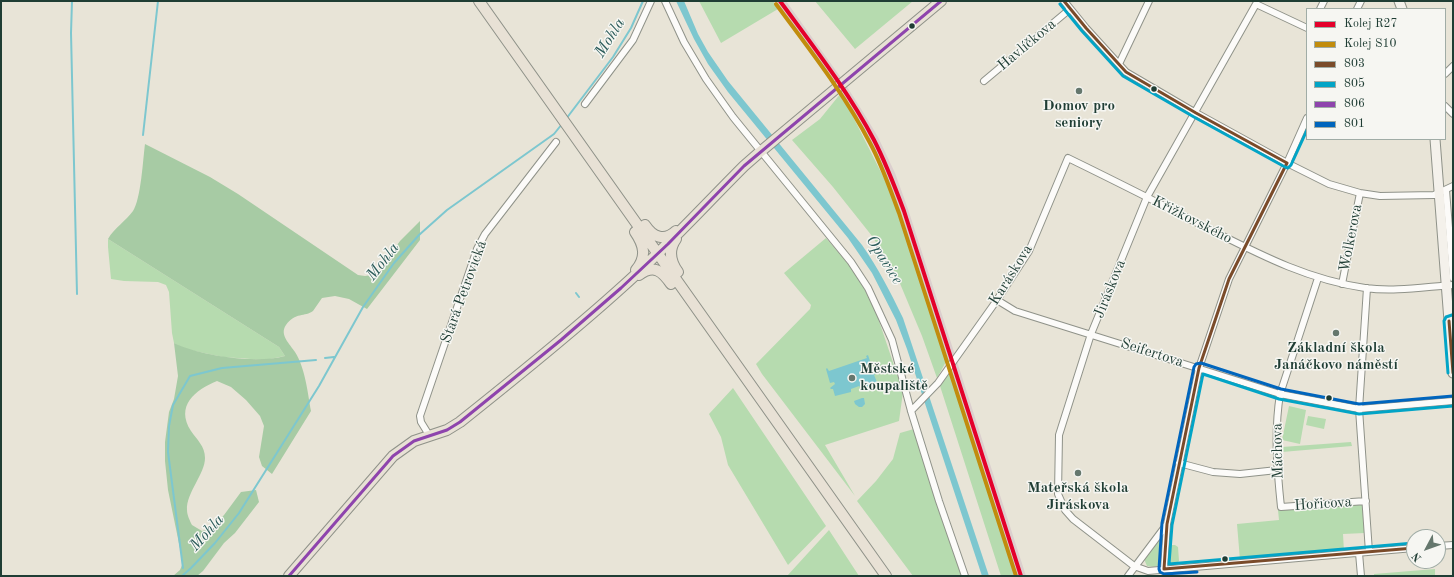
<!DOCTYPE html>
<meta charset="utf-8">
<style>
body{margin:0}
#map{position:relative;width:1454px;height:577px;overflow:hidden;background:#e8e4d7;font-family:"Old Standard TT",serif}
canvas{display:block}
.frame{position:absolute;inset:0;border:2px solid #1f3d34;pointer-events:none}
.legend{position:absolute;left:1306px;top:8px;width:140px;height:132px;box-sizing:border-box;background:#f6f6f2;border:1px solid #a0aca6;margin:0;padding:5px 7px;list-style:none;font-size:12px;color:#1f3d34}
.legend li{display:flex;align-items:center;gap:8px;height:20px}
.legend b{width:20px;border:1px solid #a0aca6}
.north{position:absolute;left:1406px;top:529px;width:40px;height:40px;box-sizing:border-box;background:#f6f6f2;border:1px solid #a0aca6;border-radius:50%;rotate:229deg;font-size:11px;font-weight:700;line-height:16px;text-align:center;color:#1f3d34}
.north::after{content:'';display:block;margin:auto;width:14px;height:18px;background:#65776d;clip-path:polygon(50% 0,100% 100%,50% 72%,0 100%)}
</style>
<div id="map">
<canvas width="1454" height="577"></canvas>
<div class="frame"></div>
<ul class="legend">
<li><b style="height:5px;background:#e4002b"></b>Kolej R27</li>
<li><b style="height:5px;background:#c18c0d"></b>Kolej S10</li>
<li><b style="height:5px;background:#7a4b2a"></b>803</li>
<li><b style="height:5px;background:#02a4c6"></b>805</li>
<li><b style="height:5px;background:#8e44ad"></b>806</li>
<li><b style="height:5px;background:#0065bd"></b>801</li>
</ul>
<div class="north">N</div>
</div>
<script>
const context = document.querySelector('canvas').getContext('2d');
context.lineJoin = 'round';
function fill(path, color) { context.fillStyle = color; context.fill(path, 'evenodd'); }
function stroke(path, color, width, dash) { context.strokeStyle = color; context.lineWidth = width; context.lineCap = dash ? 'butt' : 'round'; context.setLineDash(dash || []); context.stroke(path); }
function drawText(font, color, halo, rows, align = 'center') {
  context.font = font + ' "Old Standard TT",serif'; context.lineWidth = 3; context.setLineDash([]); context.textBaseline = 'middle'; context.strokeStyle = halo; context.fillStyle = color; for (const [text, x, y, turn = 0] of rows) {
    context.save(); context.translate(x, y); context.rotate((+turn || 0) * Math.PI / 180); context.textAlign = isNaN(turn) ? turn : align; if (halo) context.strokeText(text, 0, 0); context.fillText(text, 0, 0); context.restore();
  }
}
const industrial = new Path2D(`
 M 775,1 L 786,1 L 844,82 L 863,112 L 878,137 L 895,173 L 908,209 L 1026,576 L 1016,576 L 900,212 L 886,176 L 870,141 L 856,117 L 837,87 Z`);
const green = new Path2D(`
 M 699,1 L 773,1 L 778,9 L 721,43 Z
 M 815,1 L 913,1 L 855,49 Z
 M 841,93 L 895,200 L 947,360 L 937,378 L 922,336 L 896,274 L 872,236 L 833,187 L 792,140 L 820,119 Z
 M 826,238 L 857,274 L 877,315 L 903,392 L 899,421 L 825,445 L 855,496 L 762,374 L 756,364 L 810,309 L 811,305 L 784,273 Z
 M 108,239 L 279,347 L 285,356 L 265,360 L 223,357 L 185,349 L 174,343 L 172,333 L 169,292 L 166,285 L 158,282 L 124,281 L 111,279 L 108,247 Z
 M 951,371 L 1017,576 L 1001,576 L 940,386 Z
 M 733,388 L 826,526 L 788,565 L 728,465 L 721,437 L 709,414 Z
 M 1289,406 L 1306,410 L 1300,444 L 1282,440 Z
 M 1308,416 L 1326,419 L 1324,429 L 1306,425 Z
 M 914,429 L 962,576 L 913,576 L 857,501 L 876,481 L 893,459 L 900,433 Z
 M 1351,442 L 1352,446 L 1282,452 L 1282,447 Z
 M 1362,504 L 1364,504 L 1365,533 L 1343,534 L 1344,552 L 1240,560 L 1237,524 L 1279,520 L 1278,510 Z
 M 829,530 L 859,576 L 787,576 Z
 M 1162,535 L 1161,562 C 1158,568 1153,567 1147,566 L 1144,559 Z
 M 1172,545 L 1175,545 L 1178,547 L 1179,561 L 1177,563 L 1172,564 C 1167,560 1168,550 1172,545 Z
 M 1435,569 L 1435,576 L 1374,576 L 1374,574 Z`);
const forest = new Path2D(`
 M 145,144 L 210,177 L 238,194 L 358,275 L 365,276 L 372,275 L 380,268 L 400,241 L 420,221 L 420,240 L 367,309 L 349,299 L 335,296 L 322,298 C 319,302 316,307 313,311 C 305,317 295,312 286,325 C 279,335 290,344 295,352 C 305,367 308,394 311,411 L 272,474 L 262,466 L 259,457 L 264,426 L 260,416 L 246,400 L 231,387 L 217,381 C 195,390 175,406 191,431 C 197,440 205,446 205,458 C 205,474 186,493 187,510 C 187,515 190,521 192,525 L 202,531 L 212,528 L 224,515 L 241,492 L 256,490 L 259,502 L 235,533 L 224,543 L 203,571 L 197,576 L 173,576 L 180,570 L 183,563 L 168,490 L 165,461 L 165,442 L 169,412 L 174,399 L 178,376 L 174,343 C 201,356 256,364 285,356 L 279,347 L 108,239 C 114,228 126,221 133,211 C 141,199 143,159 145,144 Z`);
const water = new Path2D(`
 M 676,1 L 684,1 L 698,34 L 708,52 L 728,81 L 862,245 C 878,268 891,293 903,318 L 989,576 L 982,576 L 907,349 L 896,320 L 872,273 L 848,238 L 728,92 L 708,64 L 694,39 Z
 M 868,355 L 874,373 L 876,373 L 874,375 L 877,382 L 862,389 L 859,386 L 851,389 L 851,392 L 835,396 L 833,389 L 831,389 L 830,388 L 835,384 L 834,382 L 830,383 L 826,369 L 827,368 L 829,371 L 867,358 L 866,356 Z
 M 862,398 L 864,398 L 865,404 L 862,407 L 859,407 L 855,404 L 854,401 Z`);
const stream = new Path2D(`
 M 72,1 L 71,33 L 77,294
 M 566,119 L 613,57 L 631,28 L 643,1
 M 143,135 L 158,1
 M 576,293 L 579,297
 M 325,358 L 334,357
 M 183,568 L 168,452 L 169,426 L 173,405 L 190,376 L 222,368 L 316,360
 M 182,576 L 191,568 L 215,543 L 239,513 L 319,386 L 363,307 L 394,263 L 419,235 L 447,210 L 554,134 L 562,124`);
const minor = new Path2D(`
 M 665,1 L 684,42 L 706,79 L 733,117 L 851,262 L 868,288 L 892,340 L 911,411 L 939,501 L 965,576
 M 1064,1 L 1086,28 L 1126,72 L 1196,113 L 1287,163 L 1329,184 L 1360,193 L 1380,196 L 1434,195 L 1453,186
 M 1320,9 L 1324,1
 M 1357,9 L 1361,1
 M 1307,28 L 1256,4 L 1147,197 L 1091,334 L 1059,435 L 1058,494 L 1065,510 L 1073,519 L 1134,566 L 1148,571 L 1414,548
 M 1119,64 L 1149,1
 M 1445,74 L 1453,66
 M 984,81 L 1070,9
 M 585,104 L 633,40 L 651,1
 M 1445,106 L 1453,114
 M 1446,190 L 1453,278
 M 1318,278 L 1280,394 C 1274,432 1277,469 1281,507 L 1366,501
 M 1342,284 L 1360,193
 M 1367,288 L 1359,409 L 1369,552
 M 997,300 L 1015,311 L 1280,394 L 1359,409 L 1453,401
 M 911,411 L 938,383 L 997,300 L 1029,251 L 1068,158 C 1113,180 1157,202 1201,225 C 1255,252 1304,279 1365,288 C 1394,292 1424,287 1453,285
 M 429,435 L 421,422 L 420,416 L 477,249 L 485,234 L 556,142
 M 1179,463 L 1213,472 L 1240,474 L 1277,470
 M 1438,546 L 1453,545
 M 1359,553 L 1361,576
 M 1164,569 L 1167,524 L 1199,368 L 1229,279 L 1287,163 L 1307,118
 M 1128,576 L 1167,524`);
const secondary = new Path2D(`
 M 1399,1 L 1402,9
 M 1435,139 L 1453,373`);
const primary = new Path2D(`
 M 479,1 L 886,576
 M 645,225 C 653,237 664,242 676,231
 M 635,232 C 644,245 647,257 636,270
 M 676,239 C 668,250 670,261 678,272
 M 639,275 C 654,264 662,271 671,284
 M 289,576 L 393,456 L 414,441 L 447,430 L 460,422 C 514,379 569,335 621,288 C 664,250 703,207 744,166 L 760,152 L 941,1`);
const bus1 = new Path2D(`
 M 1064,1 L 1086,28 L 1126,72 L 1196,113 L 1287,163
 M 1449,321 L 1453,373
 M 1164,569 L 1167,524 L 1199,368 L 1229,279 L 1287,163
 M 1164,569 L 1414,548`);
const bus2 = new Path2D(`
 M 1060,4 L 1082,31 L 1123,76 L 1194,117 L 1285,167 L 1288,168 L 1291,165 L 1307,130
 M 1448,373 L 1444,321 L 1446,317 L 1452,315
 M 1414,543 L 1169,564 L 1172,525 L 1203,374 L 1279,399 L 1359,414 L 1453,406`);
const bus3 = new Path2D(`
 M 289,576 L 393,456 L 414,441 L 447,430 L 460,422 L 561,340 L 621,288 L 668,244 L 744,166 L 941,1`);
const bus4 = new Path2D(`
 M 1197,572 L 1164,574 L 1160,572 L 1159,569 L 1162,523 L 1194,367 L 1196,364 L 1201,363 L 1281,389 L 1359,404 L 1453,396`);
const rail1 = new Path2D(`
 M 780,1 C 813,46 848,91 874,140 C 886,163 895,187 904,211 L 1021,576`);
const rail2 = new Path2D(`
 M 776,4 C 809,49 844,93 870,143 C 882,165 890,189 899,213 L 1016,576`);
const markers = [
 [912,26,3.5,"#1f3d34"],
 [1154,89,3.5,"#1f3d34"],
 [1079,91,4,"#65776d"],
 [1336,333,4,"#65776d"],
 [852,378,4,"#65776d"],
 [1329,398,3.5,"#1f3d34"],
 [1078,473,4,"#65776d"],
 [1225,559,3.5,"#1f3d34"]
];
const streetNames = [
 ["Havlíčkova",1027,45,-40],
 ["Křižkovského",1192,220,27],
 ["Wolkerova",1351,238,-79],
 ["Karáskova",1011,275,-58],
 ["Jiráskova",1110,289,-68],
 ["Stará Petrovická",464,292,-70],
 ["Seifertova",1152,353,18],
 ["Máchova",1278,451,-91],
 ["Hořicova",1323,504,-4]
];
const poiNames = [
 ["Domov pro",1079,106],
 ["seniory",1079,123],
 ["Základní škola",1336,348],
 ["Janáčkovo náměstí",1336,365],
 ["Městské",860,369,"left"],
 ["koupaliště",860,386,"left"],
 ["Mateřská škola",1078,488],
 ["Jiráskova",1078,505]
];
const waterNames = [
 ["Mohla",610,38,-58],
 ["Opavice",884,260,58],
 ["Mohla",383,262,-52],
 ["Mohla",207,533,-48]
];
fill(industrial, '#dccfce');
fill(green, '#b6dbaf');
fill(forest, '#a7cba4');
fill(water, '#7dc7cf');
stroke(stream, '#7dc7cf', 2);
stroke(minor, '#8f9289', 8);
stroke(secondary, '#8f9289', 11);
stroke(primary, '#8f9289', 12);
stroke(minor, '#fcfbf9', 6);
stroke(secondary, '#f4f1eb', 9);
stroke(primary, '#e8e1d5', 10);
stroke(bus1, '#7a4b2a', 3);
stroke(bus2, '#02a4c6', 3);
stroke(bus3, '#8e44ad', 3);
stroke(bus4, '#0065bd', 3);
stroke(rail1, '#e4002b', 4);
stroke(rail2, '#c18c0d', 4);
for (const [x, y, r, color] of markers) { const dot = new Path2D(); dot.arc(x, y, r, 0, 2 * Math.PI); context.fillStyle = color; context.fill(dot); stroke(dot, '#f6f6f2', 1.5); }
drawText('15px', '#1f3d34', '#f6f6f2', streetNames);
drawText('bold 15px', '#1f3d34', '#f6f6f2', poiNames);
drawText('italic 16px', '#2b5c5a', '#f6f6f2', waterNames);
</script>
